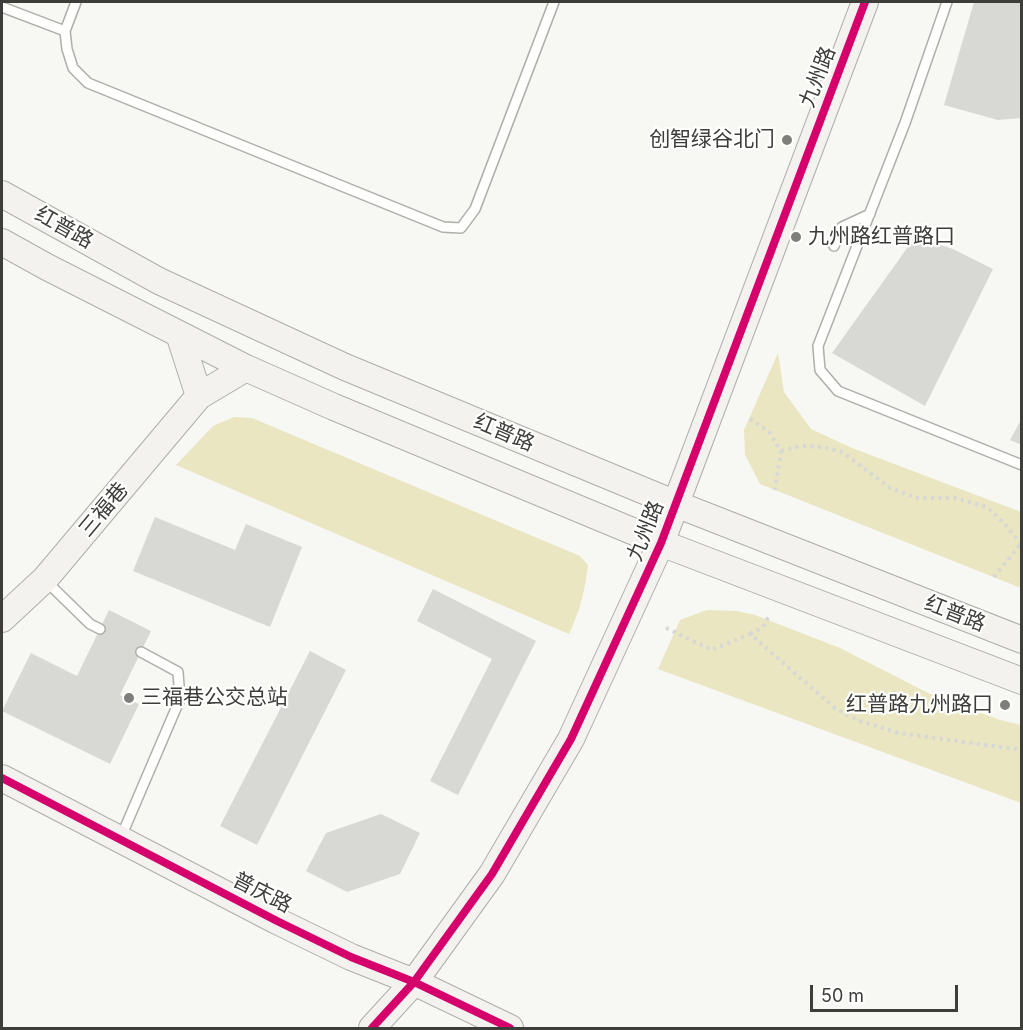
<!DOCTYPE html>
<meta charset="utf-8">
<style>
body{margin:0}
#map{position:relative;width:1023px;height:1030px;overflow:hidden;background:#f7f7f3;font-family:Inter,sans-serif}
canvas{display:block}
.frame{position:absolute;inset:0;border:3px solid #3d3d3a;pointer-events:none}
.scale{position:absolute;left:810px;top:985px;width:148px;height:27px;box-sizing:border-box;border:3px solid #3d3d3a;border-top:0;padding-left:8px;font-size:18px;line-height:21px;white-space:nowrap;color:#3d3d3a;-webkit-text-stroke:4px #fffffe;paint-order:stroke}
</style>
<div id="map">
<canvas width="1023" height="1030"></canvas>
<div class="frame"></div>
<div class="scale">50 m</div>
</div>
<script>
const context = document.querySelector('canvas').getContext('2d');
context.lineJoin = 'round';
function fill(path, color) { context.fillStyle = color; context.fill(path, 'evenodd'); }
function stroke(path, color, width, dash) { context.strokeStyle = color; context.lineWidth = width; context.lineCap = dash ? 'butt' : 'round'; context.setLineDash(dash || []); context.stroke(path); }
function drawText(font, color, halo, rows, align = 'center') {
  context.font = font + ' Inter,"Noto Sans SC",sans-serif'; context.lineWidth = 4.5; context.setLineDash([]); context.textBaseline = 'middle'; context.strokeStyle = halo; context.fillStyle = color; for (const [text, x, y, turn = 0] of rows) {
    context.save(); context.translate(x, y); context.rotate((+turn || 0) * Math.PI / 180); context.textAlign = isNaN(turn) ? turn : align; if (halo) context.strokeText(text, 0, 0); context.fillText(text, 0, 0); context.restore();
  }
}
const green = new Path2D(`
 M 778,353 L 784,392 L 811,429 L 852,448 L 1021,512 L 1021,588 L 760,484 L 745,455 L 744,430 Z
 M 234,417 L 252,418 L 580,556 L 588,565 C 585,590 580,611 569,634 L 176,465 L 213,426 Z
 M 707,610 L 737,611 L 755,615 L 840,648 L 930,694 L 1000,720 L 1021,725 L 1021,803 L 658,669 L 680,620 Z`);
const building = new Path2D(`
 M 974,2 L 1022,2 L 1022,118 L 998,120 L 944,105 Z
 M 915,237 L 953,249 L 993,269 L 925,406 L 832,353 Z
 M 1022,418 L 1022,445 L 1010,440 Z
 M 155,517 L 235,550 L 246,524 L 302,547 L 270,627 L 133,571 Z
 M 433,589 L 536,641 L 458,795 L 430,781 L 492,659 L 417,621 Z
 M 109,610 L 151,631 L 120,695 L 139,704 L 110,764 L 2,711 L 31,653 L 77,676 Z
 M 310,651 L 346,670 L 257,845 L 220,826 Z
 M 381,814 L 420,833 L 400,874 L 347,892 L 306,871 L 326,833 Z`);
const path = new Path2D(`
 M 750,419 L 769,432 L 781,451 L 775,490
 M 781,451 L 801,446 L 822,447 L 842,452 L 890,488 L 917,498 L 955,498 L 987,507 L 1005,524 L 1022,546
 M 994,577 L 1020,545
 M 666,628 L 712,650 L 750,634 L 836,709 L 860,721 L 899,733 L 1022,750
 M 750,634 L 763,627 L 770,614`);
const lane = new Path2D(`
 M 76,2 L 65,31 L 67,49 L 73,68 L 88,83 L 443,227 L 461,228 L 475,209 L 554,2
 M 947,2 L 905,123 L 818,346 L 820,370 L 838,391 L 1022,465
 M 2,7 L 65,31
 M 834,246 L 842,227 L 870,214
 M 46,581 L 90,624 L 100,629
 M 121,837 L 180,699 L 178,672 L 141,652`);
const secondary = new Path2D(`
 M 2,194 L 159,281 L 345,367 L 676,504 L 1022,640
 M 2,242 L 47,267 L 246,368 L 334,407 L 661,543 L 1022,681
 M 179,334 L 199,396
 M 2,619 L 45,579 L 199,396 L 246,368
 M 2,778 L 277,921 L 351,957 L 414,982 L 510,1028
 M 372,1028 L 414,982 L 492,874 L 571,739 L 661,543 L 865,2`);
const cycleway = new Path2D(`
 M 2,778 L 277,921 L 351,957 L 414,982 L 510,1028
 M 372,1028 L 414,982 L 492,874 L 571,739 L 661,543 L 865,2`);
const markers = [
 [787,140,6,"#7e7e7b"],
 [796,237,6,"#7e7e7b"],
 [129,698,6,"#7e7e7b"],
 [1005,705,6,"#7e7e7b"]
];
const streetNames = [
 ["九州路",818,77,-69],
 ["红普路",64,228,29],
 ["红普路",504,433,23],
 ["三福巷",104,510,-50],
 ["九州路",646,531,-68],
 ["红普路",955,614,21],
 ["普庆路",262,893,27]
];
const poiNames = [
 ["创智绿谷北门",775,140],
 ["九州路红普路口",808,237,"left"],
 ["三福巷公交总站",141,698,"left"],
 ["红普路九州路口",993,705]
];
fill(green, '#eae6c2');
fill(building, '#d8d8d5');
stroke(lane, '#aeaeaa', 12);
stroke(secondary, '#aeaeaa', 28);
stroke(path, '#d7d7d5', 4, [3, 4.5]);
stroke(lane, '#fefefd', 9);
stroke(secondary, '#f3f2ee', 26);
stroke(cycleway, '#d6006c', 8);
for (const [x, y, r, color] of markers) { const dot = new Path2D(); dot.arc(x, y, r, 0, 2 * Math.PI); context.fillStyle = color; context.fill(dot); stroke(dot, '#fffffe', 2); }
drawText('21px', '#3d3d3a', '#fffffe', streetNames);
drawText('21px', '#3d3d3a', '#fffffe', poiNames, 'right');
</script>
